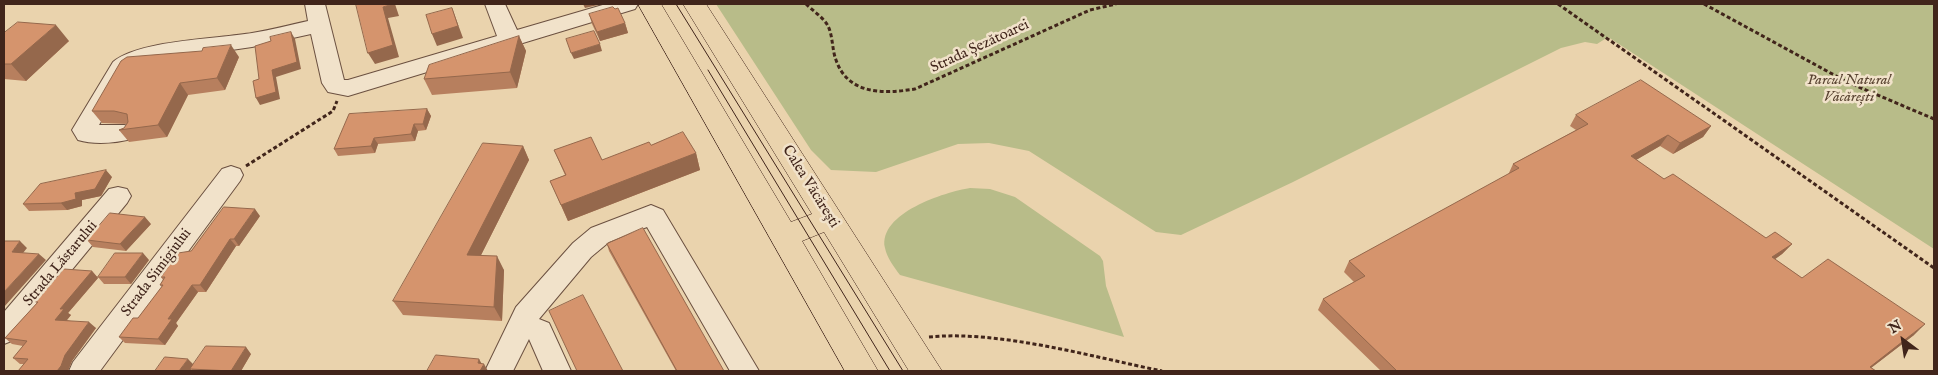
<!DOCTYPE html>
<meta charset="utf-8">
<style>
body{margin:0}
#map{position:relative;width:1938px;height:375px;overflow:hidden;background:#ead3ad;font-family:"IM FELL English",serif}
canvas{display:block}
.frame{position:absolute;inset:0;border:5px solid #41251b;pointer-events:none}
.north{position:absolute;left:1878px;top:315px;width:50px;height:50px;-webkit-text-stroke:4px #f1e2ca;paint-order:stroke;rotate:329deg;font-size:14px;font-weight:700;line-height:20px;text-align:center;color:#41251b}
.north::after{content:'';display:block;margin:auto;width:18px;height:22px;background:#41251b;clip-path:polygon(50% 0,100% 100%,50% 72%,0 100%)}
</style>
<div id="map">
<canvas width="1938" height="375"></canvas>
<div class="frame"></div>
<div class="north">N</div>
</div>
<script>
const context = document.querySelector('canvas').getContext('2d');
context.lineJoin = 'round';
function fill(path, color) { context.fillStyle = color; context.fill(path, 'evenodd'); }
function stroke(path, color, width, dash) { context.strokeStyle = color; context.lineWidth = width; context.lineCap = dash ? 'butt' : 'round'; context.setLineDash(dash || []); context.stroke(path); }
function drawText(font, color, halo, rows, align = 'center') {
  context.font = font + ' "IM FELL English",serif'; context.lineWidth = 5; context.setLineDash([]); context.textBaseline = 'middle'; context.strokeStyle = halo; context.fillStyle = color; for (const [text, x, y, turn = 0] of rows) {
    context.save(); context.translate(x, y); context.rotate((+turn || 0) * Math.PI / 180); context.textAlign = isNaN(turn) ? turn : align; if (halo) context.strokeText(text, 0, 0); context.fillText(text, 0, 0); context.restore();
  }
}
const green = new Path2D(`
 M 716,4 L 1934,4 L 1934,249 L 1608,37 L 1597,44 L 1585,42 L 1561,48 L 1293,182 L 1181,235 L 1156,232 L 1029,151 L 989,143 L 958,144 L 876,172 L 831,170 L 811,150 Z
 M 970,188 L 990,189 L 1015,197 L 1100,256 L 1103,261 L 1106,286 L 1124,337 L 900,275 C 894,267 887,258 885,248 C 878,213 945,192 970,188 Z`);
const path = new Path2D(`
 M 806,4 C 812,10 824,18 828,26 C 833,36 832,50 836,60 C 848,95 884,94 915,89 L 1090,10 L 1116,4
 M 1558,4 L 1934,268
 M 1704,4 L 1847,82 L 1934,119
 M 246,166 L 333,111 L 337,101
 M 929,337 C 999,330 1093,357 1162,371`);
const minor = new Path2D(`
 M 305,4 L 325,4 L 344,80 L 348,80 L 497,36 L 485,4 L 505,4 L 517,30 L 606,4 L 638,4 L 635,9 L 348,96 L 328,92 L 322,83 L 311,34 L 252,47 L 149,62 L 136,66 L 129,72 L 99,125 L 124,125 L 132,127 L 136,133 L 132,139 C 116,143 94,145 78,140 L 72,130 L 113,62 C 139,40 217,39 252,33 C 271,30 289,25 308,21 Z
 M 231,166 L 240,169 L 243,175 L 240,181 L 100,371 L 69,371 L 73,362 L 222,169 Z
 M 118,187 L 127,189 L 131,196 L 127,203 L 14,340 L 4,344 L 4,312 L 109,189 Z
 M 651,205 L 663,210 L 759,371 L 730,371 L 647,227 L 609,242 L 591,257 L 539,319 L 549,323 L 571,371 L 543,371 L 529,339 L 513,371 L 485,371 L 516,307 L 573,243 L 591,228 Z`);
const major = new Path2D(`
 M 638,4 L 661,4 L 791,222 L 812,214 L 683,4 L 706,4 L 942,371 L 909,371 L 824,232 L 802,241 L 878,371 L 845,371 Z`);
const tram = new Path2D(`
 M 676,4 L 903,371
 M 708,70 L 890,371`);
const wall = new Path2D(`
 M 589,14 L 625,23 L 628,33 L 600,41 L 592,24 Z
 M 4,33 L 69,41 L 26,81 L 4,79 Z
 M 519,36 L 526,51 L 517,88 L 432,95 L 424,79 Z
 M 239,57 L 225,90 L 188,95 L 167,137 L 129,142 L 119,130 L 124,128 L 127,124 L 102,123 L 92,111 Z
 M 427,109 L 431,116 L 426,130 L 418,131 L 415,141 L 378,144 L 375,153 L 338,156 L 334,149 Z
 M 1576,115 L 1711,126 L 1703,137 L 1673,154 L 1660,146 L 1636,160 L 1664,179 L 1766,238 L 1792,244 L 1782,254 L 1775,259 L 1802,278 L 1914,335 L 1871,368 L 1876,371 L 1381,371 L 1318,310 L 1323,299 L 1354,282 L 1344,272 L 1349,261 L 1508,175 L 1513,164 L 1576,130 L 1570,126 Z
 M 651,145 L 696,153 L 700,170 L 568,221 L 550,181 L 565,175 L 554,150 L 602,160 Z
 M 523,146 L 529,160 L 481,255 L 504,270 L 502,321 L 403,315 L 393,301 Z
 M 112,177 L 101,196 L 82,200 L 82,206 L 67,210 L 29,211 L 23,204 Z
 M 260,216 L 239,246 L 236,246 L 206,292 L 198,292 L 176,323 L 178,326 L 165,345 L 125,343 L 119,337 L 138,318 L 162,287 L 160,285 L 163,280 L 161,277 L 191,251 Z
 M 151,224 L 126,251 L 93,247 L 87,240 Z
 M 607,244 L 724,371 L 676,371 L 609,251 Z
 M 149,260 L 131,284 L 104,284 L 98,277 Z
 M 92,271 L 98,278 L 68,313 L 71,315 L 67,320 L 96,328 L 72,361 L 68,371 L 18,371 L 24,364 L 20,364 L 13,358 L 23,346 L 12,344 L 5,338 L 37,303 L 36,302 Z
 M 251,354 L 241,371 L 193,371 L 191,369 L 190,371 L 155,371 Z`);
const shadedWall = new Path2D(`
 M 393,4 L 395,4 L 399,16 L 388,18 L 399,57 L 375,64 L 368,53 L 383,7 Z
 M 583,4 L 602,4 L 585,8 Z
 M 452,8 L 463,38 L 437,46 L 432,34 Z
 M 625,23 L 628,33 L 600,41 L 597,32 Z
 M 56,25 L 69,41 L 26,81 L 11,64 Z
 M 291,32 L 295,39 L 301,69 L 276,77 L 280,99 L 260,105 L 256,98 L 272,70 Z
 M 519,36 L 526,51 L 517,88 L 510,72 Z
 M 600,44 L 602,51 L 574,59 L 571,53 Z
 M 231,45 L 239,57 L 225,90 L 217,78 Z
 M 180,83 L 188,95 L 167,137 L 158,125 Z
 M 427,109 L 431,116 L 426,130 L 423,124 Z
 M 414,124 L 418,131 L 415,141 L 411,134 Z
 M 1711,126 L 1703,137 L 1673,154 L 1680,143 Z
 M 1668,135 L 1660,146 L 1624,167 L 1631,156 Z
 M 374,138 L 378,144 L 375,153 L 371,146 Z
 M 523,146 L 529,160 L 474,269 L 467,255 Z
 M 696,153 L 700,170 L 568,221 L 561,205 Z
 M 106,170 L 112,177 L 101,196 L 82,200 L 82,206 L 67,210 L 61,203 Z
 M 255,209 L 260,216 L 239,246 L 234,239 Z
 M 145,217 L 151,224 L 126,251 L 120,244 Z
 M 230,239 L 236,246 L 206,292 L 200,285 Z
 M 20,241 L 27,248 L 19,258 L 12,252 Z
 M 1792,244 L 1782,254 L 1763,268 L 1772,257 Z
 M 143,253 L 149,260 L 131,284 L 125,277 Z
 M 39,254 L 46,260 L 4,307 L 4,292 Z
 M 497,256 L 504,270 L 502,321 L 494,307 Z
 M 92,271 L 98,278 L 68,313 L 71,315 L 62,326 L 55,320 L 60,309 Z
 M 192,285 L 198,292 L 176,323 L 178,326 L 165,345 L 158,339 L 168,319 Z
 M 89,322 L 96,328 L 72,361 L 68,371 L 57,371 L 65,355 Z
 M 1925,324 L 1914,335 L 1867,371 L 1870,367 Z
 M 246,347 L 251,354 L 241,371 L 231,371 Z
 M 188,359 L 194,365 L 190,371 L 179,371 Z
 M 479,359 L 483,366 L 484,364 L 488,371 L 480,371 L 478,363 Z`);
const building = new Path2D(`
 M 356,4 L 393,4 L 383,7 L 393,45 L 368,53 Z
 M 613,7 L 615,9 L 618,8 L 625,23 L 597,32 L 589,14 Z
 M 452,8 L 458,26 L 432,34 L 426,15 Z
 M 18,22 L 56,25 L 11,64 L 4,64 L 4,33 Z
 M 594,31 L 600,44 L 571,53 L 566,39 Z
 M 291,32 L 297,62 L 272,70 L 276,92 L 256,98 L 253,81 L 259,79 L 255,46 L 271,41 L 270,37 Z
 M 519,36 L 510,72 L 424,79 L 429,65 Z
 M 231,45 L 217,78 L 180,83 L 158,125 L 119,130 L 124,128 L 128,122 L 127,114 L 114,111 L 92,111 L 121,61 L 127,57 L 202,51 L 203,48 Z
 M 1641,80 L 1711,126 L 1680,143 L 1668,135 L 1631,156 L 1664,179 L 1673,174 L 1766,238 L 1775,232 L 1792,244 L 1772,257 L 1802,278 L 1828,259 L 1925,324 L 1870,367 L 1876,371 L 1397,371 L 1323,299 L 1365,276 L 1349,261 L 1519,168 L 1513,164 L 1588,124 L 1576,115 Z
 M 427,109 L 423,124 L 414,124 L 411,134 L 374,138 L 371,146 L 334,149 L 349,114 Z
 M 683,132 L 696,153 L 561,205 L 550,181 L 566,175 L 554,150 L 591,137 L 602,160 L 649,142 L 651,145 Z
 M 483,143 L 523,146 L 467,255 L 497,256 L 494,307 L 393,301 Z
 M 106,170 L 95,189 L 75,193 L 76,199 L 61,203 L 23,204 L 40,184 Z
 M 224,207 L 255,209 L 234,239 L 230,239 L 200,285 L 192,285 L 168,319 L 172,319 L 158,339 L 119,337 L 133,318 L 138,318 L 163,285 L 160,285 L 165,277 L 161,277 L 178,253 L 191,251 Z
 M 110,213 L 145,217 L 120,244 L 87,240 Z
 M 643,228 L 724,371 L 677,371 L 607,244 Z
 M 4,241 L 20,241 L 12,252 L 39,254 L 4,292 Z
 M 115,253 L 143,253 L 125,277 L 98,277 Z
 M 64,269 L 92,271 L 60,309 L 64,309 L 55,320 L 89,322 L 65,355 L 61,366 L 57,371 L 18,371 L 28,359 L 13,358 L 27,341 L 5,338 L 38,302 L 36,302 Z
 M 583,295 L 623,371 L 577,371 L 549,311 Z
 M 206,346 L 246,347 L 231,371 L 190,369 Z
 M 436,355 L 479,359 L 478,363 L 484,364 L 480,371 L 427,371 Z
 M 165,357 L 188,359 L 179,371 L 155,371 Z`);
const streetNames = [
 ["Strada Șezătoarei",980,47,-25],
 ["Calea Văcărești",810,187,58],
 ["Strada Lăstarului",61,264,-50],
 ["Strada Simigiului",157,273,-53]
];
const parkNames = [
 ["Parcul Natural",1849,81],
 ["Văcărești",1849,98]
];
fill(green, '#b8bc89');
stroke(minor, '#6b5040', 2);
stroke(major, '#41251b', 1);
stroke(path, '#41251b', 3, [4, 2.5]);
fill(minor, '#f1e2ca');
fill(major, '#ead3ad');
stroke(tram, '#41251b', 1);
fill(wall, '#b77f5e');
fill(shadedWall, '#95684c');
fill(building, '#d5946d');
stroke(building, '#95684c', 1);
drawText('15px', '#41251b', '#f1e2ca', streetNames);
drawText('italic 15px', '#594331', '#f1e2ca', parkNames);
</script>
